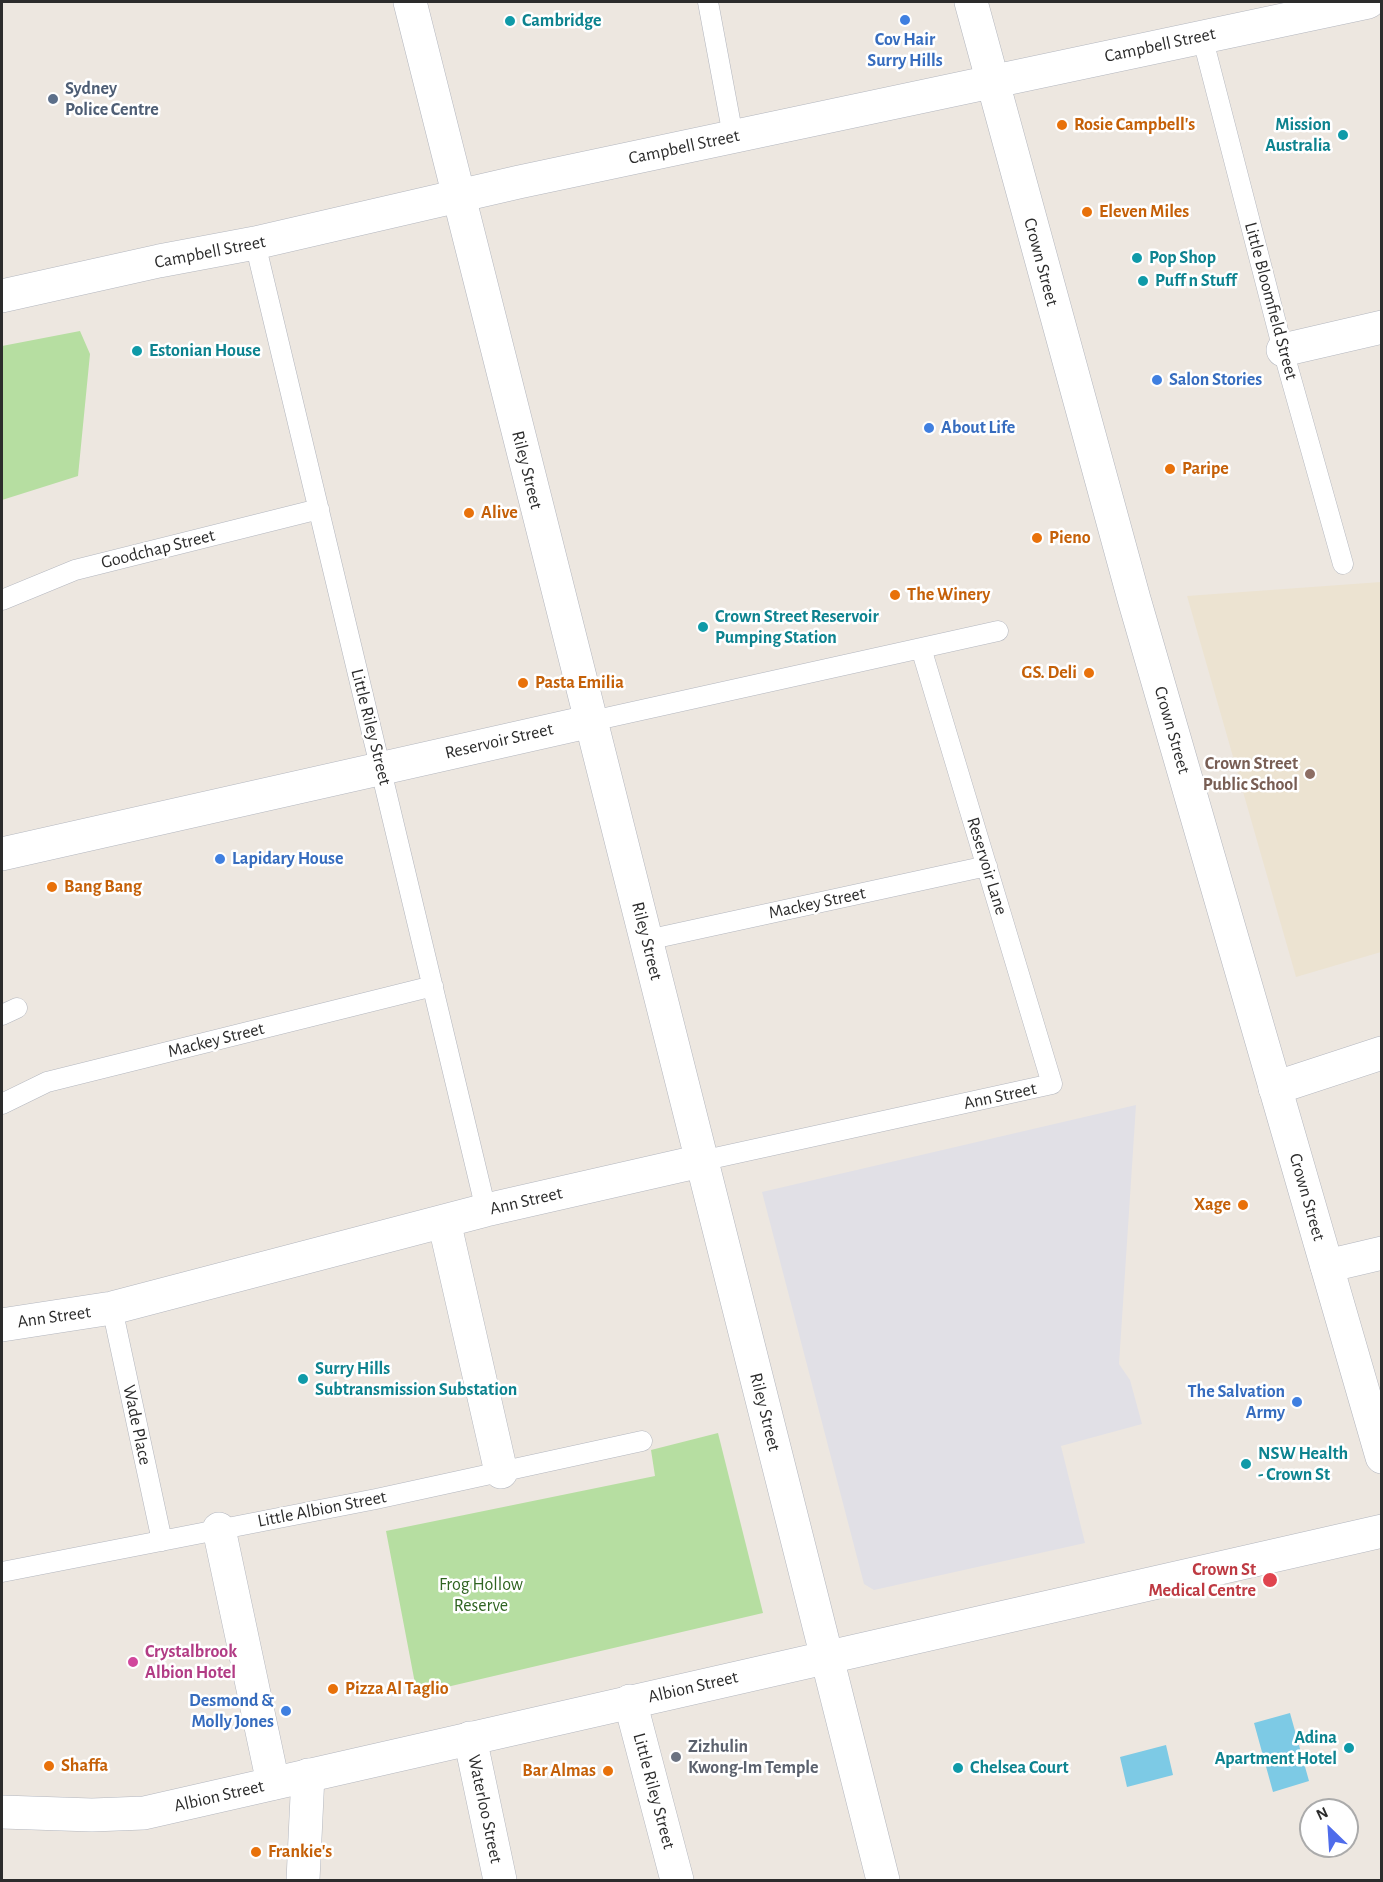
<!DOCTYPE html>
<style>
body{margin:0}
#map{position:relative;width:1383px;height:1882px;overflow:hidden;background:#ede7e0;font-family:"Alegreya Sans",sans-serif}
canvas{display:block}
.frame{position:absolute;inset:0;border:3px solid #2c2c2c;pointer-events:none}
.north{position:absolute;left:1299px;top:1798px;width:60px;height:60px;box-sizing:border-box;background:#fff;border:2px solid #ababab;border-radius:50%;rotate:335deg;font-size:16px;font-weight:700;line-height:24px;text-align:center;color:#2c2c2c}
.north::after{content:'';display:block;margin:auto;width:21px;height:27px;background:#4f6ceb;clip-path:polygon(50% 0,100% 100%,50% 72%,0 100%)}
</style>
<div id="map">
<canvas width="1383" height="1882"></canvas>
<div class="frame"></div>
<div class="north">N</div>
</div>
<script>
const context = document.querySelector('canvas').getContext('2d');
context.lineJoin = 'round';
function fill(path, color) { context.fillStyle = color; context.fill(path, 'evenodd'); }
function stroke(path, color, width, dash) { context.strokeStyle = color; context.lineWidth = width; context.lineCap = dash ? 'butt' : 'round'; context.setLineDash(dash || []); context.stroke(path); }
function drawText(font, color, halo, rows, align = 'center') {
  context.font = font + ' "Alegreya Sans",sans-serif'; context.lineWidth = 5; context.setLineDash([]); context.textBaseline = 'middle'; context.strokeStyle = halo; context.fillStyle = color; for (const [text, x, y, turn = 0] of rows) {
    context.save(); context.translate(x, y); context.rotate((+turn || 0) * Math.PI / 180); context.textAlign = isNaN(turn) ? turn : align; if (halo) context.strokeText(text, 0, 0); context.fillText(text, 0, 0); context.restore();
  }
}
const industrial = new Path2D(`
 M 1136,1105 L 1119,1364 L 1130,1380 L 1142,1424 L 1061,1446 L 1085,1543 L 874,1590 L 864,1584 L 762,1192 Z`);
const education = new Path2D(`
 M 1381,582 L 1381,952 L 1296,977 L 1187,596 Z`);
const green = new Path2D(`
 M 80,331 L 90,354 L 78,476 L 2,500 L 2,346 Z
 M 718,1433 L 763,1613 L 417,1694 L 386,1531 L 655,1476 L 651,1450 Z`);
const water = new Path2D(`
 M 1290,1713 L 1309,1781 L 1273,1792 L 1254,1723 Z
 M 1166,1745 L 1173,1775 L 1127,1787 L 1120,1757 Z`);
const lane = new Path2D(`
 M 708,2 L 733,136
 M 1202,36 L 1283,350 L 1343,564
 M 255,243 L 486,1210
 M 2,600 L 75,570 L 319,509
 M 592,721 L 998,631
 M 647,940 L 987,866
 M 2,1015 L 17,1008
 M 2,1104 L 47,1082 L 433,986
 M 701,1161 L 1052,1084 L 921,648
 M 112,1308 L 162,1541
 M 2,1572 L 376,1499 L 642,1441`);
const street = new Path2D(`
 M 410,2 L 883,1880
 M 1283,350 L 1382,327
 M 2,854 L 592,721
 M 1275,1088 L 1382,1053
 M 444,1221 L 501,1472
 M 1327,1266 L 1382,1253
 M 2,1325 L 112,1308 L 486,1210 L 701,1161
 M 219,1529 L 273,1783
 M 630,1701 L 677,1880
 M 470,1738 L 500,1880
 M 303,1880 L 308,1775`);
const secondary = new Path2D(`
 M 971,2 L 1134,599 L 1382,1457
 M 2,296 L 159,261 L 255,243 L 519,182 L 1368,2
 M 2,1812 L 92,1815 L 144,1813 L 1382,1531`);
const markers = [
 [905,20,6,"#3f7fe0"],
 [510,21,6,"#0f9aa8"],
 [53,99,6,"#5c6f8a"],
 [1062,125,6,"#e8710a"],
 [1343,135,6,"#0f9aa8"],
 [1087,212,6,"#e8710a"],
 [1137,258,6,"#0f9aa8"],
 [1143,281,6,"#0f9aa8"],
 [137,351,6,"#0f9aa8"],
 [1157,380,6,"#3f7fe0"],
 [929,428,6,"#3f7fe0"],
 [1170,469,6,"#e8710a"],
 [469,513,6,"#e8710a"],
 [1037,538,6,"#e8710a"],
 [895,595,6,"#e8710a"],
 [703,627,6,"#0f9aa8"],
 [1089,673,6,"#e8710a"],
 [523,683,6,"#e8710a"],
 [1310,774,6,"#8d6e63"],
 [220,859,6,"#3f7fe0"],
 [52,887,6,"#e8710a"],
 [1243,1205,6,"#e8710a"],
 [303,1379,6,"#0f9aa8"],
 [1297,1402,6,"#3f7fe0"],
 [1246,1464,6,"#0f9aa8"],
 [1270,1580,8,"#e0444e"],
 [133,1662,6,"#d1479c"],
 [333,1689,6,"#e8710a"],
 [286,1711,6,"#3f7fe0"],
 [1349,1748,6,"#0f9aa8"],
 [676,1757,6,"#6b7280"],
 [49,1766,6,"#e8710a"],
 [958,1768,6,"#0f9aa8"],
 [608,1771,6,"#e8710a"],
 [256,1852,6,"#e8710a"]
];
const cultureNames = [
 ["Cambridge",522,21],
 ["Mission",1331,125,"right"],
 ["Australia",1331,146,"right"],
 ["Pop Shop",1149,258],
 ["Puff n Stuff",1155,281],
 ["Estonian House",149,351],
 ["Crown Street Reservoir",715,617],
 ["Pumping Station",715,638],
 ["Surry Hills",315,1369],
 ["Subtransmission Substation",315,1390],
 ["NSW Health",1258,1454],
 ["- Crown St",1258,1475],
 ["Adina",1337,1738,"right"],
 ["Apartment Hotel",1337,1759,"right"],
 ["Chelsea Court",970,1768]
];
const shopNames = [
 ["Cov Hair",905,40,"center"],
 ["Surry Hills",905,61,"center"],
 ["Salon Stories",1169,380],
 ["About Life",941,428],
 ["Lapidary House",232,859],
 ["The Salvation",1285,1392,"right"],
 ["Army",1285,1413,"right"],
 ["Desmond &",274,1701,"right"],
 ["Molly Jones",274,1722,"right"]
];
const streetNames = [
 ["Campbell Street",1160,45,-12],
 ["Campbell Street",684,147,-12],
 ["Campbell Street",210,252,-11],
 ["Crown Street",1041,262,75],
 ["Little Bloomfield Street",1271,301,75],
 ["Riley Street",527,470,76],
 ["Goodchap Street",158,549,-14],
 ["Little Riley Street",371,727,76],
 ["Crown Street",1172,730,74],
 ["Reservoir Street",499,741,-13],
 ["Reservoir Lane",987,866,73],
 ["Mackey Street",817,903,-12],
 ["Riley Street",647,941,76],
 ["Mackey Street",216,1040,-14],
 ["Ann Street",1000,1096,-12],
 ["Crown Street",1307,1197,74],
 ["Ann Street",526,1201,-13],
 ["Ann Street",54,1317,-8],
 ["Riley Street",765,1412,76],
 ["Wade Place",137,1425,78],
 ["Little Albion Street",322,1509,-11],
 ["Albion Street",693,1687,-13],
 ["Little Riley Street",654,1791,75],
 ["Albion Street",219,1796,-13],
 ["Waterloo Street",485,1809,78]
];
const serviceNames = [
 ["Sydney",65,89],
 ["Police Centre",65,110]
];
const foodNames = [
 ["Rosie Campbell's",1074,125],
 ["Eleven Miles",1099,212],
 ["Paripe",1182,469],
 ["Alive",481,513],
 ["Pieno",1049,538],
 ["The Winery",907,595],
 ["GS. Deli",1077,673,"right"],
 ["Pasta Emilia",535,683],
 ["Bang Bang",64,887],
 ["Xage",1231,1205,"right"],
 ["Pizza Al Taglio",345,1689],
 ["Shaffa",61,1766],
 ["Bar Almas",596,1771,"right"],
 ["Frankie's",268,1852]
];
const educationNames = [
 ["Crown Street",1298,764],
 ["Public School",1298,785]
];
const healthNames = [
 ["Crown St",1256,1570],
 ["Medical Centre",1256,1591]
];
const parkNames = [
 ["Frog Hollow",481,1585],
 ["Reserve",481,1606]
];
const hotelNames = [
 ["Crystalbrook",145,1652],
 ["Albion Hotel",145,1673]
];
const worshipNames = [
 ["Zizhulin",688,1747],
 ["Kwong-Im Temple",688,1768]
];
fill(industrial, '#e1e0e6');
fill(education, '#ece3d1');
fill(green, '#b6dea1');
fill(water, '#7dcae5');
stroke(lane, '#b3b6be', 21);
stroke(street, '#b3b6be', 34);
stroke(secondary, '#b3b6be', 34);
stroke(lane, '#fff', 20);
stroke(street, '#fff', 33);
stroke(secondary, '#fff', 33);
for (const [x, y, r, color] of markers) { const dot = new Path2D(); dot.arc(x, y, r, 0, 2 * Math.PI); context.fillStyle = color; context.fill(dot); stroke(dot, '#fff', 2); }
drawText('bold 18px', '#0d838f', '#fff', cultureNames, 'left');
drawText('bold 18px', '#366cbe', '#fff', shopNames, 'left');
drawText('18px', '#2c2c2c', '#fff', streetNames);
drawText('bold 18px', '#4e5e75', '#fff', serviceNames, 'left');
drawText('bold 18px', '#c56008', '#fff', foodNames, 'left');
drawText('bold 18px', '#785e54', '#fff', educationNames, 'right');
drawText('bold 18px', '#be3a42', '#fff', healthNames, 'right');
drawText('18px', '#2f6421', '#fff', parkNames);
drawText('bold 18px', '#b23c85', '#fff', hotelNames, 'left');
drawText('bold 18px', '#5b616d', '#fff', worshipNames, 'left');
</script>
